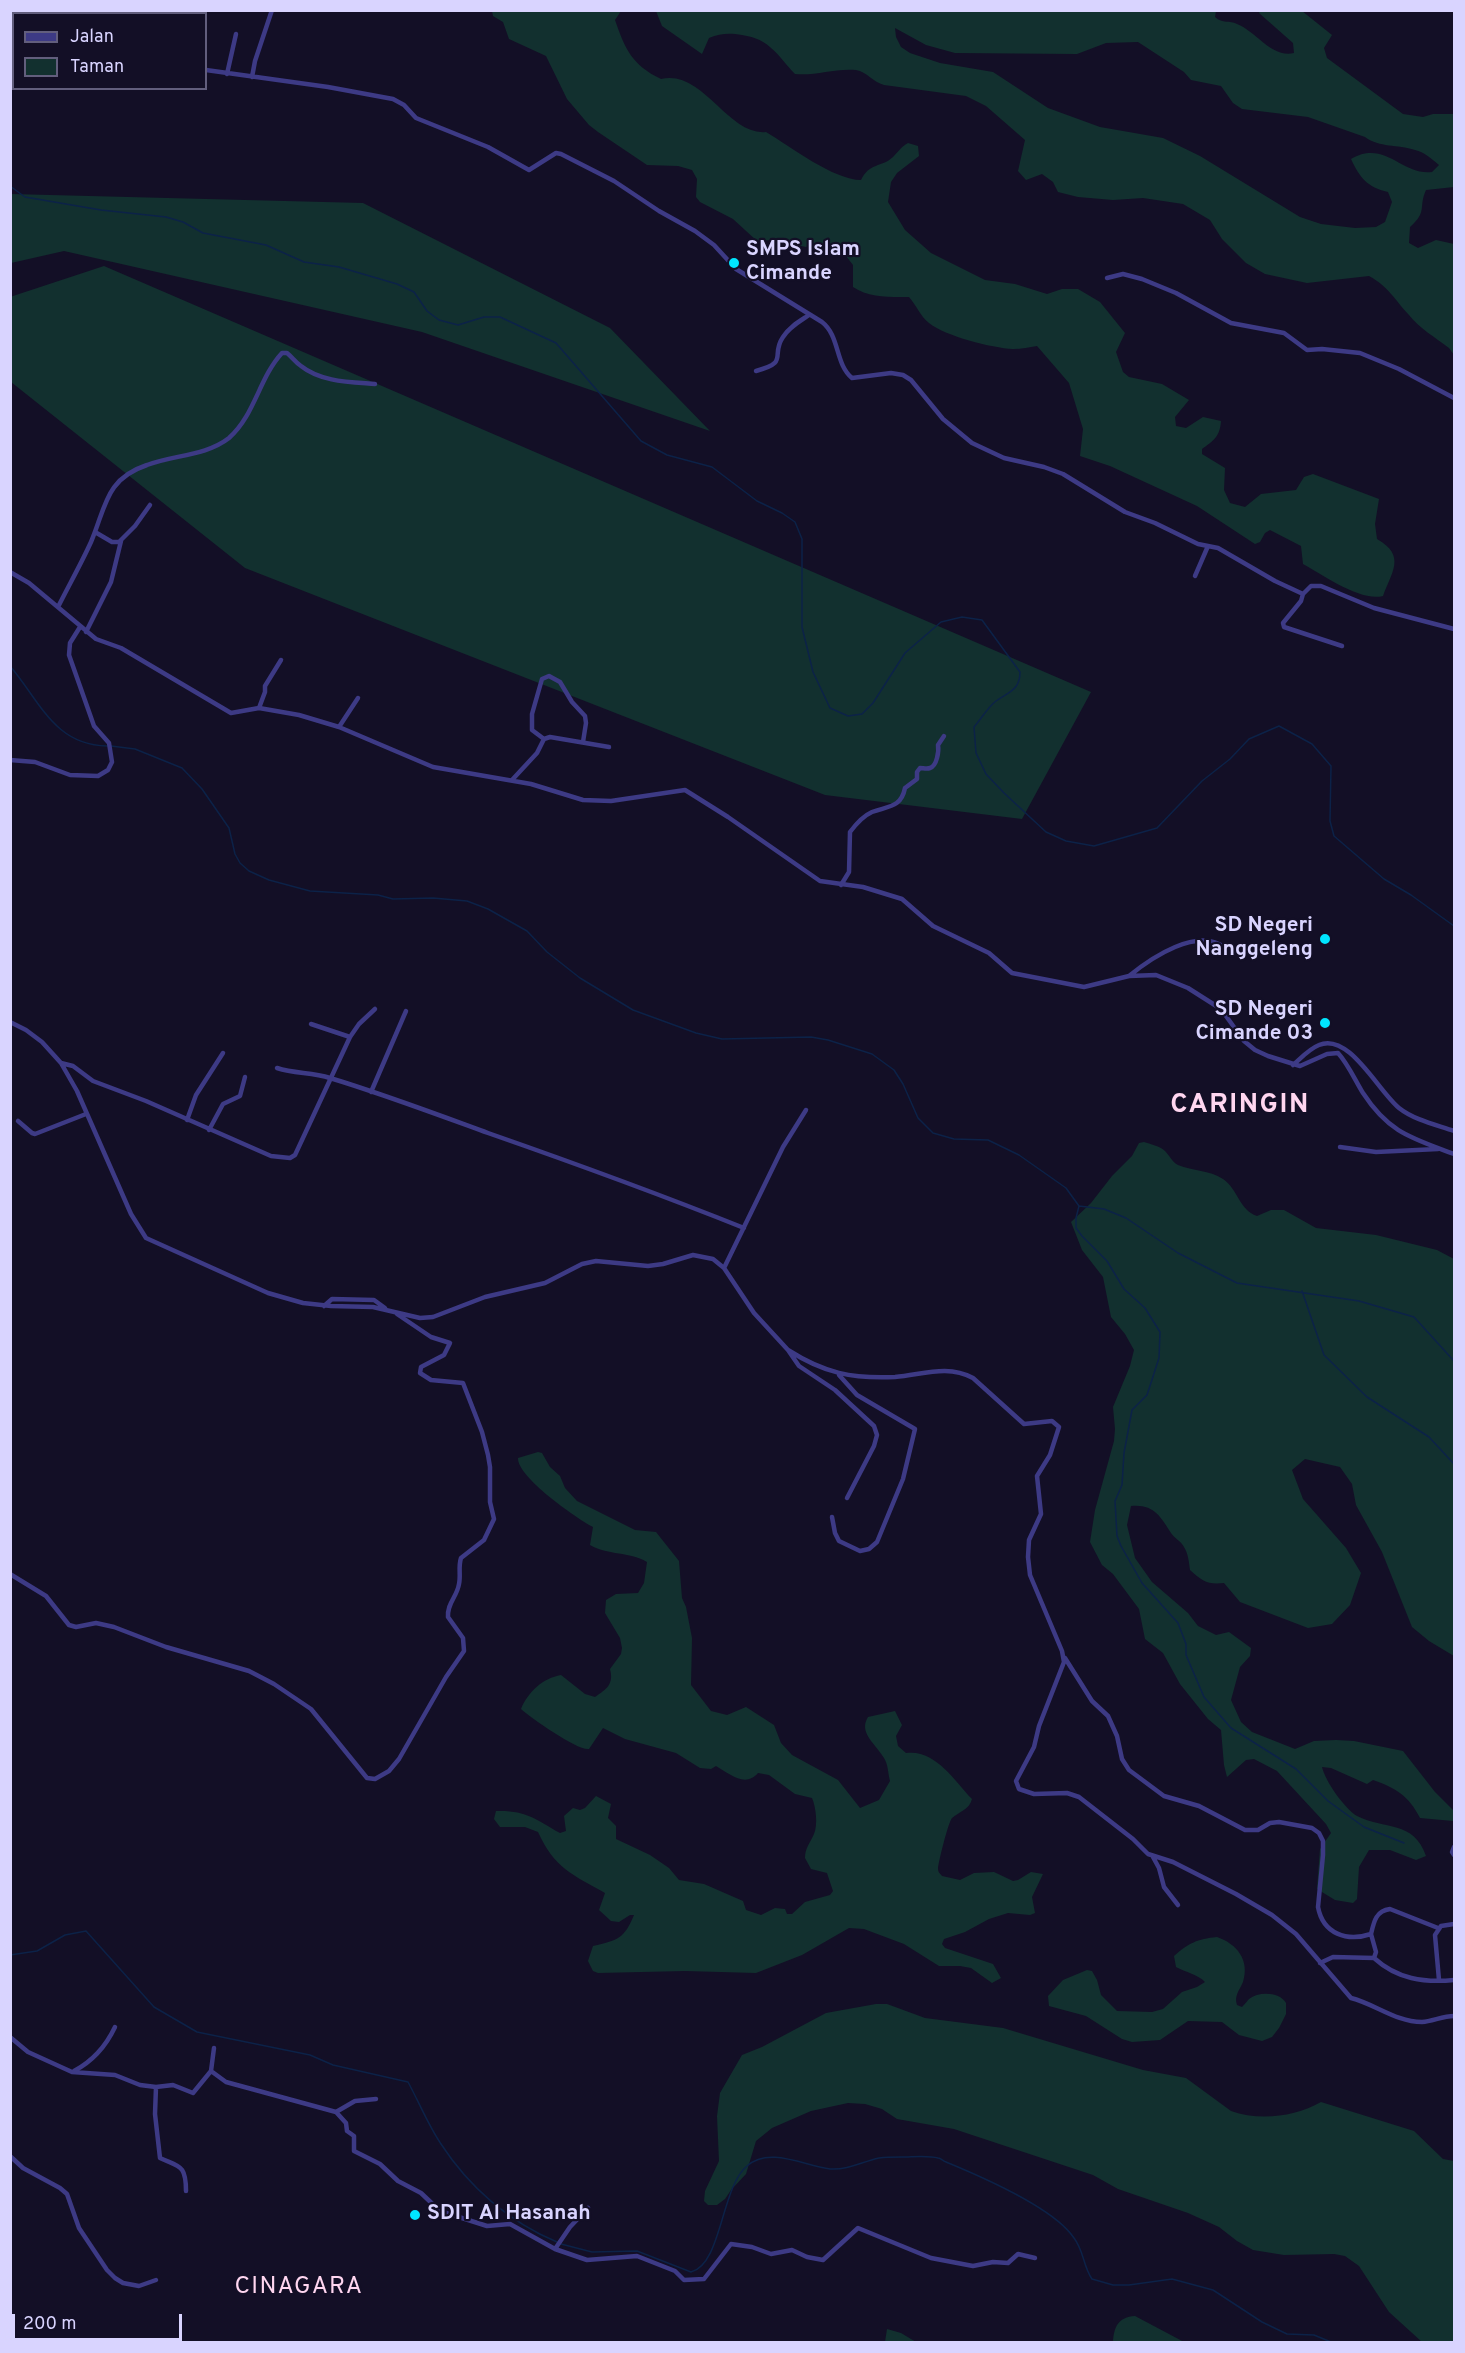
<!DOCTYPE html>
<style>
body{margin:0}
#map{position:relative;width:1465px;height:2353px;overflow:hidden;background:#130f26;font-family:Overpass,sans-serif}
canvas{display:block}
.frame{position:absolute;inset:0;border:12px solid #d9d4ff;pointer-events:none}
.legend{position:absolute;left:12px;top:12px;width:195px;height:78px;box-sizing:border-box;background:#130f26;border:2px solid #625e7d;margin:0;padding:8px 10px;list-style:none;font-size:18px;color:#d9d4ff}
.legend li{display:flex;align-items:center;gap:12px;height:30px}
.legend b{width:30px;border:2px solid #625e7d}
.scale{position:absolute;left:12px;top:2314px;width:170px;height:27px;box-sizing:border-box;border:3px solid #d9d4ff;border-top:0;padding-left:8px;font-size:18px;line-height:21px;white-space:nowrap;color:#d9d4ff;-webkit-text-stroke:4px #130f26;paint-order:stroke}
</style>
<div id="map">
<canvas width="1465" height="2353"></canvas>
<div class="frame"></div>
<ul class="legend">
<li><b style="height:8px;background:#3d3a85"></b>Jalan</li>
<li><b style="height:16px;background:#12302f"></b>Taman</li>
</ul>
<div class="scale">200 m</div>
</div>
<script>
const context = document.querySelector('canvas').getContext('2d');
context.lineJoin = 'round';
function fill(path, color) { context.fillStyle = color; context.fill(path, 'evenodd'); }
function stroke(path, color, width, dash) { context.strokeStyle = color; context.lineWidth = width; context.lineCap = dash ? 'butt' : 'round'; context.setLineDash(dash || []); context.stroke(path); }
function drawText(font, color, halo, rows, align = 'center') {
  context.font = font + ' Overpass,sans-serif'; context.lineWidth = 4.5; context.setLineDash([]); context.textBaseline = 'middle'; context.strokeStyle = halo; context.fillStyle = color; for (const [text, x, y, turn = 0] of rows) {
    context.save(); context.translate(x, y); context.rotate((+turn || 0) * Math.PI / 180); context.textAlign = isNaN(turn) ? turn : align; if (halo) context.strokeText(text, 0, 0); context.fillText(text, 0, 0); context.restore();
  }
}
const green = new Path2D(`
 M 492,11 L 621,11 L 615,20 C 625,49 632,65 661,79 C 703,69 728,136 766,132 C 791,147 834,180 861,180 C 870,162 881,168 893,157 C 899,151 901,147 908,143 L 918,146 L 919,156 L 897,173 L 891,182 L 888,202 L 905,230 L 931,253 L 985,280 L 1015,284 L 1047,294 L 1062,289 L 1078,289 L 1100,302 L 1125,333 L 1116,352 L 1123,372 L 1129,377 L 1162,384 L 1189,400 L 1175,417 L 1176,426 L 1186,428 L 1203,417 L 1221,421 C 1220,437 1213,441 1202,449 L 1202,454 L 1225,468 L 1224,490 L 1230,503 L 1245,507 L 1261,494 L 1296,490 L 1304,477 L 1313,474 L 1379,499 L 1375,524 L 1377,539 C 1407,556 1391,573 1383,596 C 1361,602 1323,575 1303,564 L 1301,546 L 1270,530 L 1265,533 L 1260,542 L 1255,544 L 1197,506 L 1110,466 L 1080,456 L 1083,429 L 1069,383 L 1037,346 C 1029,347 1022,349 1013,349 C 992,348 945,336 929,323 C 920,316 917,306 909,297 C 890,297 869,298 853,287 L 853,265 L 839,247 L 822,244 L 806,247 L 773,240 L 757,241 L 733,219 L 700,202 L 696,197 L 697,179 L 692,170 L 678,166 L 647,165 L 598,132 L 589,125 L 567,99 L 546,56 L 509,39 L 503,22 L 493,16 Z
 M 656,11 L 1216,11 L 1215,17 C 1223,24 1229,20 1237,24 C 1257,32 1271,58 1294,53 L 1293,43 L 1259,13 L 1260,11 L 1302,11 L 1332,35 L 1324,48 L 1327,58 L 1403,114 L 1423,117 L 1433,114 L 1454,114 L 1454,187 L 1426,190 C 1418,208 1428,211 1410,227 L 1409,243 L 1418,248 L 1436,240 L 1454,244 L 1454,355 L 1449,348 C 1436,338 1419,328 1409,315 C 1394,299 1389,287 1369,276 L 1307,283 L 1265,274 L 1246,263 L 1222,239 L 1210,220 L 1183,204 L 1143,198 L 1113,200 L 1078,197 L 1058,192 L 1053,182 L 1042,174 L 1026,180 L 1018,171 L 1025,140 L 986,106 L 966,96 L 884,85 C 873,82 867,72 856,70 C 835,68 816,76 795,74 C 777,55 770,39 742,35 C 730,33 721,33 709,38 L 702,54 L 662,26 ZM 895,28 L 926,45 L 955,53 L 1077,54 L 1106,43 L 1138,42 L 1184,72 L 1191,80 L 1221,86 L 1233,103 L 1242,109 L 1308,117 L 1365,137 C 1380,148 1397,144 1415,150 C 1424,152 1432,159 1439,165 L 1432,172 C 1402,176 1385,139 1351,159 C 1360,178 1367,187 1388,192 L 1392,202 L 1385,222 L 1376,227 L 1355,228 L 1321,224 L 1300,217 L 1200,156 L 1163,138 L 1100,127 L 1048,108 L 993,72 L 940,63 L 910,53 L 901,47 L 896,37 Z
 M 11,194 L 363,203 L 610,328 L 710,431 L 422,332 L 64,251 L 11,263 Z
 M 104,266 L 1091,692 L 1022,819 L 825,795 L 245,568 L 11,382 L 10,297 Z
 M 1144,1142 C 1150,1144 1160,1146 1165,1151 C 1170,1156 1172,1162 1178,1165 C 1193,1171 1209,1170 1223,1179 C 1238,1189 1239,1210 1257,1216 L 1271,1210 L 1284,1210 L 1316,1228 L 1376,1235 L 1437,1250 L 1454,1259 L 1454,1656 L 1429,1641 L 1412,1627 L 1382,1552 L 1356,1505 L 1352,1484 L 1340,1467 L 1305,1459 L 1292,1470 L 1303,1499 L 1346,1548 L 1361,1573 L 1350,1605 L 1332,1624 L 1308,1628 L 1240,1602 L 1224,1583 C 1208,1585 1202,1581 1190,1570 C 1189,1562 1188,1553 1184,1547 C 1181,1541 1174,1538 1171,1533 C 1160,1516 1154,1504 1131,1506 L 1127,1525 L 1135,1558 L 1152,1582 L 1188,1613 L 1198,1626 L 1216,1635 L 1229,1632 L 1251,1648 L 1250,1656 L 1240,1667 L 1231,1700 L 1241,1722 L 1252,1732 L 1295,1749 L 1314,1741 L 1336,1740 L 1354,1741 L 1403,1751 L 1435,1792 L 1454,1811 L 1453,1821 L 1420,1818 C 1409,1796 1396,1788 1373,1780 L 1367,1784 L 1331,1768 L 1322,1767 C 1325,1781 1345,1809 1357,1816 C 1384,1830 1414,1820 1426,1856 L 1416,1860 L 1390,1850 L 1369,1850 L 1359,1867 L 1357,1899 L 1353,1903 L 1335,1900 L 1317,1889 L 1320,1849 L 1331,1833 L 1326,1824 L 1277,1771 L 1254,1759 L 1246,1760 L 1227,1777 L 1224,1765 L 1221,1730 L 1208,1719 L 1180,1684 L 1163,1653 L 1145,1639 L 1139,1609 L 1113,1574 L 1102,1565 L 1090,1542 L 1095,1510 L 1114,1441 L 1115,1429 L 1113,1407 L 1130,1366 L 1134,1350 L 1125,1334 L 1111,1317 L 1103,1277 L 1082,1250 L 1071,1222 L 1091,1203 L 1112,1176 L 1132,1156 L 1139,1143 Z
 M 538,1452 L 542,1453 L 550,1467 L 560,1476 L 565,1488 L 577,1501 L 635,1530 L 656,1532 L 679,1561 L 682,1598 L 686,1607 L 692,1638 L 691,1685 L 711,1711 L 727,1715 L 746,1707 L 774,1725 L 781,1743 L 792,1755 L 838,1780 L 860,1808 L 879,1800 L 890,1781 C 888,1773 888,1764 884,1758 C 876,1744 858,1733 868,1717 L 895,1711 L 902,1725 L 896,1736 L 898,1746 L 906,1753 C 935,1749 954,1780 972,1799 C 969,1810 960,1811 952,1818 C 948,1823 939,1860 938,1868 C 938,1873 940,1873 942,1876 L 960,1880 L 974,1873 L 994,1872 L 1013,1881 L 1018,1880 L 1031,1872 L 1043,1874 L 1032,1897 L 1035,1913 L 1030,1915 L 1008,1913 L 989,1919 L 965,1932 L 944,1939 L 942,1944 L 945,1948 L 993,1964 L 1001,1978 L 992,1983 L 971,1968 L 960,1966 L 939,1966 L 904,1944 L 864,1929 L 849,1928 L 802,1955 L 756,1973 L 685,1971 L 598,1973 L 593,1971 L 588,1961 L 593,1946 C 618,1940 624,1939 634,1915 L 630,1915 L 619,1922 L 611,1921 L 599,1910 L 605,1893 C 572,1874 555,1869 538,1832 L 525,1827 L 500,1827 L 494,1819 L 496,1811 C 526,1810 535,1819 560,1833 L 566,1831 L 564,1816 L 573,1808 L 580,1810 L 585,1808 L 596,1796 L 611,1804 L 608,1818 L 616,1826 L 616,1839 L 650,1855 L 669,1868 L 679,1880 L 704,1884 L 743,1901 L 746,1910 L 761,1915 L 775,1908 L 785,1909 L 787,1914 L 792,1914 L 805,1902 L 830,1895 L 833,1891 L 827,1873 L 811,1869 L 805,1858 C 805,1848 810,1843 814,1834 C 818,1825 816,1807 812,1798 L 795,1794 L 769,1775 L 758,1773 C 745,1788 730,1774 716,1766 L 711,1769 L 700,1768 L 676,1753 L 625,1739 L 603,1728 L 589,1749 C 578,1751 531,1718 521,1709 C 528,1692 543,1678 561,1675 L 585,1694 L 595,1697 C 607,1689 614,1684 610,1669 L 621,1654 L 622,1648 L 620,1638 L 605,1613 L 606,1600 L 616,1594 L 638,1593 L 644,1583 L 647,1562 C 628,1551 610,1556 590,1545 L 593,1527 C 576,1518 517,1477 518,1458 Z
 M 1217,1937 C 1237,1944 1250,1960 1243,1982 C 1239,1991 1234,1996 1237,2005 L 1242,2007 C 1245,2004 1247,2001 1249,1999 C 1259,1991 1280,1992 1286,2003 L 1286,2014 L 1279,2028 L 1272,2037 L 1262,2041 L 1239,2035 L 1222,2022 L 1188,2021 L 1160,2040 L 1132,2042 L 1122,2039 L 1086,2016 L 1049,2006 L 1048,1996 L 1063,1980 L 1087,1970 L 1092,1971 L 1097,1980 L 1101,1995 L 1117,2011 L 1152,2012 L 1163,2009 L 1182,1992 L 1197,1987 L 1205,1982 C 1199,1975 1185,1972 1176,1967 L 1174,1956 C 1189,1943 1197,1939 1217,1937 Z
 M 876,2004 L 887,2004 L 925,2018 L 1003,2028 L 1143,2070 L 1186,2078 L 1231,2111 C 1259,2121 1295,2117 1321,2102 L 1414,2131 L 1443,2159 L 1454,2161 L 1454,2342 L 1422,2342 L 1389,2312 L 1359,2266 L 1345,2256 L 1334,2254 L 1284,2255 L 1253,2250 L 1237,2241 L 1219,2227 L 1188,2213 L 1118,2189 L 1093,2175 L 954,2129 L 897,2119 L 882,2109 L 865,2104 L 848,2103 L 811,2111 L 772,2128 L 756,2141 L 746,2174 L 731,2190 L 725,2199 L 717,2205 L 708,2205 L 704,2201 L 705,2191 L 719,2161 L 717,2116 L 720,2093 L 742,2055 L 762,2047 L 826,2013 Z
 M 1135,2316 L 1184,2342 L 1113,2342 C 1114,2327 1118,2317 1135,2316 Z
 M 887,2329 L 901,2333 L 916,2342 L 885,2342 Z`);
const stream = new Path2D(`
 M 10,186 L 25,197 L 101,210 L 166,217 L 183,222 L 203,233 L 266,245 L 304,262 L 339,267 L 397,284 L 414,292 L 427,311 L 439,320 L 458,325 L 484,317 L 500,317 L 556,343 L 641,441 L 667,455 L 712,467 L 757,501 L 782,513 L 795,522 L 802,539 L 802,627 L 813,672 L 830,708 L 848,716 L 862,714 L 873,703 L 905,653 L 941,622 L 962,617 L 982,620 L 1020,672 C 1020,690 1009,692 996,701 C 988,707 981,719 974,727 L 976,753 L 986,774 L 1004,793 L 1046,832 L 1066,841 L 1094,846 L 1157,828 L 1202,781 L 1230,759 L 1249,739 L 1279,726 L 1312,744 L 1331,766 L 1330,821 L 1334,836 L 1384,879 L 1411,895 L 1454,926
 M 10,666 C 40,701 54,745 107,746
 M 111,746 L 135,749 L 182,768 L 202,789 L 229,828 L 235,854 L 240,863 L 249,871 L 269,880 L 310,891 L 378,895 L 393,899 L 433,898 L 467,901 L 488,909 L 527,931 L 547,952 L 580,978 L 633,1010 L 696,1033 L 722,1039 L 811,1037 L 828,1040 L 872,1054 L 894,1070 L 903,1084 L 918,1118 L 933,1133 L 954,1139 L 988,1140 L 1019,1155 L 1066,1188 L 1079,1206 L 1104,1209 L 1126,1218 L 1178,1253 L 1237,1283 L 1359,1301 L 1414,1317 L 1454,1361
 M 1079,1206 L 1076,1218 L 1076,1228 L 1082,1236 L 1107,1261 L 1124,1289 L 1145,1308 L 1160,1332 L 1159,1358 L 1147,1395 L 1132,1410 L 1124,1453 L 1122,1485 L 1115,1501 L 1117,1536 L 1121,1546 L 1142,1583 L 1178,1623 L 1186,1644 L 1186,1655 L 1204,1697 L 1231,1728 L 1296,1769 L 1328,1801 L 1364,1827 L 1404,1843
 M 1302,1291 L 1324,1355 L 1367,1397 L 1429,1437 L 1454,1464
 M 10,1955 L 37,1951 L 65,1935 L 86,1931 L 154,2007 L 197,2032 L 310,2055 L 333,2065 L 408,2082 C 419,2102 428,2125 441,2144 C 469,2187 509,2222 557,2242
 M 561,2244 L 592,2252 L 637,2251 L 691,2272 C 722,2264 721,2187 747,2166 C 769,2146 805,2166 830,2169 C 849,2170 861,2162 879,2158 C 886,2157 894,2157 902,2157 C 912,2157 928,2155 938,2158 C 941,2158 943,2161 946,2162 C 980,2176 1054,2208 1074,2238 C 1084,2251 1083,2266 1092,2279 L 1113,2285 L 1129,2285 L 1172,2279 L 1213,2290 L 1262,2322 L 1287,2334 L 1314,2335 L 1331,2342`);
const street = new Path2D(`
 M 10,30 L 14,30
 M 206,70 L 328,87 L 393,99 L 404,105 L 416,118 L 488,147 L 529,170 L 556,153 L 561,154 L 614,181 L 659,211 L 695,231 L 714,245 L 736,269 L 822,322 C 840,336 835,364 852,378 L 891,373 L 903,375 L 911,380 L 943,419 L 972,443 L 1004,458 L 1044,467 L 1063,474 L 1125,512 L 1155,523 L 1198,544 L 1218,548 L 1275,581 L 1303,594 L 1311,586 L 1321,586 L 1374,608 L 1454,629
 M 227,74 L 236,34
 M 252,77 L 255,61 L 272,10
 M 1107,278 L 1123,274 L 1142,279 L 1176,293 L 1231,323 L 1284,333 L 1307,350 L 1322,349 L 1360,353 L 1399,369 L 1454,398
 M 756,371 C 790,362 770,356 783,337 C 789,327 800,321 809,315
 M 95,532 L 112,542 L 119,542 L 135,526 L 150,505
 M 10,572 L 29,583 L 96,639 L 121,648 L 231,713 L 259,708 L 299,715 L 339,727 L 433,767 L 531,784 L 583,800 L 611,801 L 685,790 L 728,817 L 820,881 L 863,887 L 902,899 L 933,926 L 989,953 L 1012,973 L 1084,987 L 1129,976 L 1156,975 L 1188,988 L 1221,1009 L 1244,1041 L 1255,1050 L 1268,1056 L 1300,1066 L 1327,1054 L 1338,1053 C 1348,1064 1355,1080 1363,1093 C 1389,1133 1412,1138 1454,1154
 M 1195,576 L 1208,546
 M 1303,594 L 1301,601 L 1283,623 L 1284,627 L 1342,646
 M 58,607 C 69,585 81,564 91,542 C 106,507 105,479 147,465 C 173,455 206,456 229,438 C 255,415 259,378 282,353 L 287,353 C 292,357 295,362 301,366 C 321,382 350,382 375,384
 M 86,632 L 111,582 L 121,541
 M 259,708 L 265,692 L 265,686 L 281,660
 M 339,727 L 358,698
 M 544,739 L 532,730 L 532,714 L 542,679 L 549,676 L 560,682 L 572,702 L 585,716 L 586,723 L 583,742
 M 10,760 L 35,762 L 70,775 L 98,776 L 108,770 L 112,762 L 109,743 L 94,726 L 69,655 L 70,643 L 80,627
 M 512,780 L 537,753 L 544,739 L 550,737 L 609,747
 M 841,885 L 849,872 L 850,832 C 856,824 863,816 872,812 C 888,806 901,808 905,788 L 917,779 L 917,772 L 920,768 C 923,768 927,769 930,768 C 937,766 939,751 938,745 L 944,736
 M 1129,976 C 1151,958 1198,926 1225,948
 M 10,1022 L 26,1030 L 42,1042 L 61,1063 L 77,1091 L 131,1214 L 146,1238 L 268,1293 L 303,1303 L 331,1306 L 373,1307 L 420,1318 L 433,1317 L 485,1297 L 545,1283 L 582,1264 L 596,1261 L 648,1266 L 663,1264 L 693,1255 L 713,1259 L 724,1268 L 754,1313 L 788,1350 L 799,1366 L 835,1390 L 874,1426 L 877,1435 L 874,1446 L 847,1498
 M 311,1024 L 350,1037
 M 61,1063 L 73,1066 L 93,1081 L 146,1101 L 271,1156 L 290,1158 L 295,1155 L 350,1037 L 359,1024 L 375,1009
 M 1293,1065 C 1301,1058 1309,1049 1319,1045 C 1349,1032 1378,1091 1399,1108 C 1414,1120 1437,1125 1454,1131
 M 277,1068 C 295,1074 311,1072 330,1078 C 383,1094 436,1114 488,1133 C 574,1163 659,1194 744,1228
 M 371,1092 L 406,1011
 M 187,1120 L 196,1095 L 223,1053
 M 18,1121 L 32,1133 L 35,1134 L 86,1114
 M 209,1130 L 223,1104 L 240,1096 L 245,1077
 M 1340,1147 L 1376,1152 L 1438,1149
 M 724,1268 L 783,1147 L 806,1110
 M 324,1306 L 332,1299 L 374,1300 L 385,1308
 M 788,1350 C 824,1373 852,1379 895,1377 C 922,1375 947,1364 973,1378 L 1024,1424 L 1052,1421 L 1059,1427 L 1050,1455 L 1037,1476 L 1041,1514 L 1029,1540 L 1028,1557 L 1030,1575 L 1062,1651 L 1064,1662 L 1039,1726 L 1034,1747 L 1016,1781 L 1019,1789 L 1034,1794 L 1067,1793 L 1079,1797 L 1133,1839 L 1148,1854 L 1173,1862 L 1236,1894 L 1272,1915 L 1296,1934 L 1351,1998 C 1375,2004 1396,2022 1422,2022 C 1433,2021 1443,2016 1454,2016
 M 832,1517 L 835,1533 L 839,1541 L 860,1551 L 869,1549 L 877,1542 L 903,1479 L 915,1429 L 857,1395 L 839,1375
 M 10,1574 L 46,1596 L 69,1625 L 76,1627 L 96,1623 L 114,1627 L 166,1647 L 249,1671 L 274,1684 L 311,1709 L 367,1778 L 375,1779 L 389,1771 L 399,1759 L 446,1677 L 464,1651 L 463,1638 L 448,1617 C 447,1603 457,1597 459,1584 C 461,1575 458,1567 461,1558 L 484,1540 L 494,1519 L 490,1502 L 490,1467 L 488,1455 L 482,1432 L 463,1383 L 431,1380 L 420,1373 L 421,1367 L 444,1355 L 450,1343 L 431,1337 L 397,1314
 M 1065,1658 L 1092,1701 L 1108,1716 L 1117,1736 L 1122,1759 L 1129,1770 L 1164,1796 L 1199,1806 L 1245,1830 L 1258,1830 L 1270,1823 L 1279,1822 L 1312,1828 L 1319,1833 L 1323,1841 L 1323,1855 L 1318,1907 C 1323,1934 1347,1942 1371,1934 C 1374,1921 1376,1911 1390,1909 L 1438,1928
 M 1454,1847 L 1452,1852 L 1454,1855
 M 1153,1857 L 1159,1868 L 1164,1887 L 1178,1905
 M 1374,1958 C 1397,1979 1424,1983 1454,1980
 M 1320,1963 L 1333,1957 L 1374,1958 L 1376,1952 L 1371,1934
 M 1439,1980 L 1435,1935 L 1441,1926 L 1454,1924
 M 10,2037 L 28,2052 L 72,2072 L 115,2075 L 140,2085 L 156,2087 L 173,2085 L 193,2093 L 211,2071 L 226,2082 L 336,2112 L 346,2123 L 347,2131 L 354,2136 L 354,2151 L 380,2164 L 398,2181 L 421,2193 L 440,2211 L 487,2226 L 510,2224 L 555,2249 L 587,2260 L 637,2256 L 675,2271 L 684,2280 L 704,2279 L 731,2244 L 752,2247 L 771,2254 L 792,2250 L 807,2257 L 823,2260 L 858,2228 L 931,2258 L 973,2266 L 993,2262 L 1008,2263 L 1018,2254 L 1035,2258
 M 74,2071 C 93,2061 106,2046 115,2027
 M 211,2071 L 214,2048
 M 156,2087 L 155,2114 L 160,2158 C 179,2167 186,2164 186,2191
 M 336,2112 L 355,2101 L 376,2099
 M 10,2156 L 23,2168 L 60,2188 L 67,2194 L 79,2228 L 107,2270 L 115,2278 L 123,2283 L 139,2286 L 156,2280
 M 555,2249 L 570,2227 L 588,2208`);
const markers = [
 [734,263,6,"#00e5ff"],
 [1325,939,6,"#00e5ff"],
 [1325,1023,6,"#00e5ff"],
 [415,2215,6,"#00e5ff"]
];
const poiNames = [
 ["SMPS Islam",746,251],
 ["Cimande",746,275],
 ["SD Negeri",1313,927,"right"],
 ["Nanggeleng",1313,951,"right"],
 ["SD Negeri",1313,1011,"right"],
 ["Cimande 03",1313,1035,"right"],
 ["SDIT Al Hasanah",427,2215]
];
const quarterNames = [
 ["CINAGARA",299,2288]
];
const districtNames = [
 ["CARINGIN",1240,1107]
];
fill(green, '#12302f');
stroke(stream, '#0c2248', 1.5);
stroke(street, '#3d3a85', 4.5);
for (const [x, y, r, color] of markers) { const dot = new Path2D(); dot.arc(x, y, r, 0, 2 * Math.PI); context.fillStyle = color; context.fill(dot); stroke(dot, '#130f26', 2); }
drawText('bold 21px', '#d9d4ff', '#130f26', poiNames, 'left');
context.letterSpacing = '1.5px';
drawText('24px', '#ffd6f0', '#130f26', quarterNames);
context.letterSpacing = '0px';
context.letterSpacing = '1.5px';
drawText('bold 27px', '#ffd6f0', '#130f26', districtNames);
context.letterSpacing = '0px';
</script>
